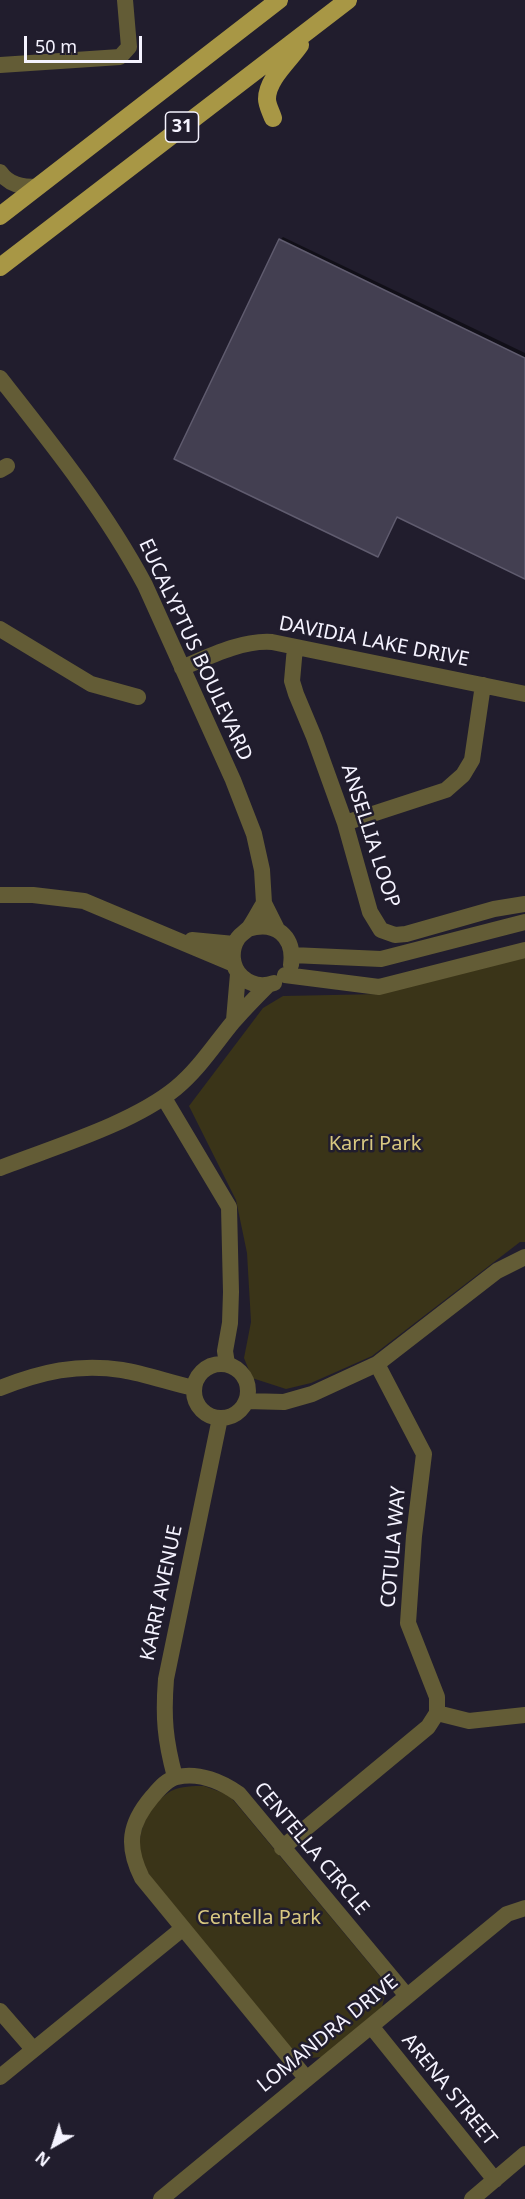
<!DOCTYPE html>
<style>
body{margin:0}
#map{position:relative;width:525px;height:2199px;overflow:hidden;background:#211d2d;font-family:"Noto Sans",sans-serif}
canvas{display:block}
.north{position:absolute;left:24px;top:2115px;width:60px;height:60px;-webkit-text-stroke:4px #211d2d;paint-order:stroke;rotate:219deg;font-size:16px;font-weight:700;line-height:24px;text-align:center;color:#f5f3ff}
.north::after{content:'';display:block;margin:auto;width:21px;height:27px;background:#f5f3ff;clip-path:polygon(50% 0,100% 100%,50% 72%,0 100%)}
.scale{position:absolute;left:24px;top:36px;width:118px;height:27px;box-sizing:border-box;border:3px solid #f5f3ff;border-top:0;padding-left:8px;font-size:18px;line-height:21px;white-space:nowrap;color:#f5f3ff;-webkit-text-stroke:4px #211d2d;paint-order:stroke}
</style>
<div id="map">
<canvas width="525" height="2199"></canvas>
<div class="north">N</div>
<div class="scale">50 m</div>
</div>
<script>
const context = document.querySelector('canvas').getContext('2d');
context.lineJoin = 'round';
function fill(path, color) { context.fillStyle = color; context.fill(path, 'evenodd'); }
function stroke(path, color, width, dash) { context.strokeStyle = color; context.lineWidth = width; context.lineCap = dash ? 'butt' : 'round'; context.setLineDash(dash || []); context.stroke(path); }
function drawText(font, color, halo, rows, align = 'center') {
  context.font = font + ' "Noto Sans",sans-serif'; context.lineWidth = 5; context.setLineDash([]); context.textBaseline = 'middle'; context.strokeStyle = halo; context.fillStyle = color; for (const [text, x, y, turn = 0] of rows) {
    context.save(); context.translate(x, y); context.rotate((+turn || 0) * Math.PI / 180); context.textAlign = isNaN(turn) ? turn : align; if (halo) context.strokeText(text, 0, 0); context.fillText(text, 0, 0); context.restore();
  }
}
const green = new Path2D(`
 M 525,955 L 525,1242 L 520,1242 L 372,1356 L 311,1383 L 286,1389 L 252,1378 L 244,1358 L 251,1322 L 247,1253 L 236,1200 L 189,1106 L 263,1008 L 283,996 L 381,994 Z
 M 204,1786 L 229,1795 L 383,1980 L 386,1991 L 382,2007 L 323,2057 L 309,2058 L 293,2051 L 153,1880 C 149,1874 143,1866 141,1859 C 135,1834 148,1804 171,1791 C 182,1786 192,1786 204,1786 Z`);
const shadow = new Path2D(`
 M 283,237 L 525,353 L 525,578 L 398,516 L 380,552 L 280,240 Z`);
const building = new Path2D(`
 M 279,239 L 525,358 L 525,579 L 397,517 L 378,557 L 174,459 Z`);
const minor = new Path2D(`
 M 0,65 L 120,57 L 129,47 L 125,0
 M 0,172 C 9,185 22,187 37,187
 M 0,378 C 52,444 105,510 145,585 L 233,780 L 254,834 L 262,870 L 264,903 L 277,929
 M 0,470 L 7,466
 M 0,629 L 91,684 L 138,697
 M 295,647 L 292,681 L 296,694 L 314,737 L 345,823 L 370,912 L 381,930 L 395,935 L 406,934 L 494,909 L 525,904
 M 182,668 C 210,656 242,640 272,642 L 525,694
 M 345,823 L 446,790 L 463,775 L 472,760 L 483,685
 M 0,895 L 33,895 L 84,901 L 234,964
 M 264,903 C 259,911 254,921 249,928 C 245,932 241,934 238,938 C 230,950 231,967 242,977 C 251,985 263,987 274,983
 M 248,929 C 275,920 295,936 291,965
 M 192,940 L 234,944
 M 292,955 L 381,959 L 525,922
 M 285,975 L 379,987 L 525,950
 M 234,1020 L 238,974
 M 164,1098 L 229,1207 L 231,1292 L 230,1323 L 225,1351 L 227,1364
 M 0,1168 C 54,1147 132,1124 176,1088 C 199,1069 214,1045 233,1022 C 244,1009 256,997 268,985
 M194 1391a27 27 0 1 1 54 0a27 27 0 1 1-54 0Z
 M 0,1388 C 41,1372 78,1363 122,1370 C 146,1374 171,1383 194,1388
 M 246,1401 L 284,1402 L 312,1394 L 377,1364 L 497,1271 L 525,1257
 M 437,1713 L 469,1721 L 525,1715
 M 175,1777 C 165,1740 163,1717 166,1679 L 220,1418
 M 282,1848 L 428,1727 L 437,1713 L 437,1697 L 408,1623 L 414,1536 L 424,1454 L 377,1364
 M 0,2011 L 33,2049
 M 371,2026 L 495,2180
 M 0,2077 L 182,1929
 M 306,2078 L 142,1878 C 126,1846 129,1824 152,1797 C 159,1789 167,1779 177,1777 C 199,1772 222,1782 239,1794 L 407,1996
 M 161,2199 L 507,1914 L 525,1908
 M 472,2199 L 525,2154`);
const major = new Path2D(`
 M 273,118 C 271,112 267,105 267,99 C 267,79 290,60 300,45
 M 0,216 L 279,0
 M 0,267 L 348,0`);
const shields = [
 [182,127,33]
];
const shieldNames = [
 ["31",182,127]
];
const streetNames = [
 ["DAVIDIA LAKE DRIVE",374,642,11],
 ["EUCALYPTUS BOULEVARD",195,650,65],
 ["ANSELLIA LOOP",370,836,72],
 ["COTULA WAY",394,1547,-85],
 ["KARRI AVENUE",162,1593,-78],
 ["CENTELLA CIRCLE",311,1849,50],
 ["LOMANDRA DRIVE",328,2034,-39],
 ["ARENA STREET",449,2090,51]
];
const parkNames = [
 ["Karri Park",375,1144],
 ["Centella Park",259,1918]
];
fill(green, '#3a3418');
fill(shadow, '#0007');
fill(building, '#433f51');
stroke(building, '#605c6f', 1.5);
stroke(minor, '#635c36', 16);
stroke(major, '#a89745', 18);
for (const [x, y, w] of shields) { const box = new Path2D(); box.roundRect(x - w / 2, y - 15, w, 30, 4.5); context.fillStyle = '#211d2d'; context.fill(box); stroke(box, '#f5f3ff', 1.5); }
drawText('bold 18px', '#f5f3ff', null, shieldNames);
drawText('20px', '#f5f3ff', '#211d2d', streetNames);
drawText('20px', '#d8c881', '#211d2d', parkNames);
</script>
